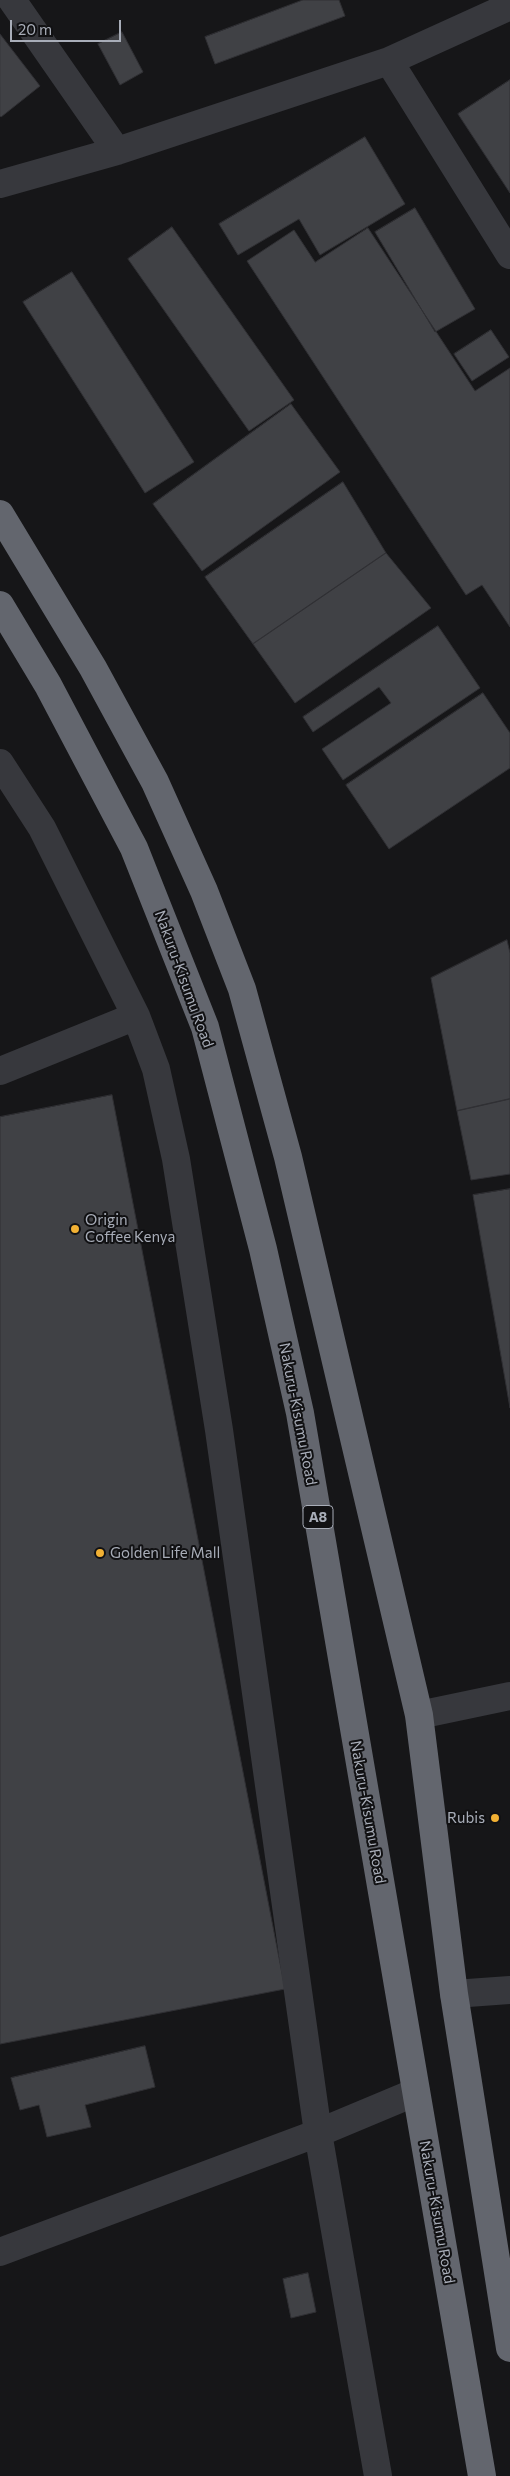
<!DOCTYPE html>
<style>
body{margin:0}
#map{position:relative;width:510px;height:2476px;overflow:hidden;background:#161618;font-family:Commissioner,sans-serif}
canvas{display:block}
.scale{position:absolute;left:10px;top:20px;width:111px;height:22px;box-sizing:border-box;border:2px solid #a8adb8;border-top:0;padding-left:6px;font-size:15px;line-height:18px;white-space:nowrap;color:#a8adb8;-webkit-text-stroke:4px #111113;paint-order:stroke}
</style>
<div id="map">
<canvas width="510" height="2476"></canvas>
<div class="scale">20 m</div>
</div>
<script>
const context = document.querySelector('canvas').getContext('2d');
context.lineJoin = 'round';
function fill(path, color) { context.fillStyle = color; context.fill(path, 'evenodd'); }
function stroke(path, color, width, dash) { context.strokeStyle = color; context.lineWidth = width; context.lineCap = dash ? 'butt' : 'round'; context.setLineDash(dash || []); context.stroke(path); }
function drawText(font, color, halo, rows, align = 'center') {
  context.font = font + ' Commissioner,sans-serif'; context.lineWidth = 4; context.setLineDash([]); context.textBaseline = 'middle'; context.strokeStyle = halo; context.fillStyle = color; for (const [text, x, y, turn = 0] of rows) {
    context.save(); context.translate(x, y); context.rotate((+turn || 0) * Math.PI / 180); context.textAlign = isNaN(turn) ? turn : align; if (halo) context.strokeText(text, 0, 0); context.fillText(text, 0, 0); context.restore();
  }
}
const building = new Path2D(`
 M 303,0 L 339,0 L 345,16 L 215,64 L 205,37 Z
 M 122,32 L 143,72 L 120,85 L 98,44 Z
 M 0,34 L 40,86 L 1,117 L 0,116 Z
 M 510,80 L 510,193 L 458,114 Z
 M 365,137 L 405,204 L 320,255 L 299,219 L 238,255 L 219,224 Z
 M 415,208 L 475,309 L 435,332 L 375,232 Z
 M 172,227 L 294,400 L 249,431 L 128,259 Z
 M 368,228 L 475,391 L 510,368 L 510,627 L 482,585 L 466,595 L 247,261 L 294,230 L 315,262 Z
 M 72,272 L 194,462 L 145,493 L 23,302 Z
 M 491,330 L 509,357 L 472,381 L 454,354 Z
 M 291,404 L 340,472 L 202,571 L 153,504 Z
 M 343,482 L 386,553 L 253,644 L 205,577 Z
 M 386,553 L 431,608 L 295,703 L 253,644 Z
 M 438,626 L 480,688 L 343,780 L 322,749 L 391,703 L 379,687 L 313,732 L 303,717 Z
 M 483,693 L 510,733 L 510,768 L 389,849 L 346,785 Z
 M 507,940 L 510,953 L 510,1099 L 457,1111 L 431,978 Z
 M 112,1095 L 285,1989 L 0,2044 L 0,1117 Z
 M 510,1099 L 510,1174 L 471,1180 L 457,1111 Z
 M 510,1189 L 510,1408 L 473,1195 Z
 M 145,2046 L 155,2087 L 85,2105 L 91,2127 L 47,2137 L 39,2105 L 20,2110 L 11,2078 Z
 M 308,2273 L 316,2312 L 291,2318 L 283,2279 Z`);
const minor = new Path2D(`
 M 12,0 L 117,151
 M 389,61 L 510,255
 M 0,184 L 117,151 L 389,61 L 510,6
 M 0,763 L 42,828 L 136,1016 L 156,1069 L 176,1159 L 219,1430 L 318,2133 L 378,2476
 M 0,1071 L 136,1016
 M 419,1715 L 510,1696
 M 454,1994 L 510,1990
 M 0,2252 L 318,2133 L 416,2092`);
const highway = new Path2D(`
 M 0,514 L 93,668 L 155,782 L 204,891 L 242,989 L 288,1157 L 419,1715 L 454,1994 L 510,2348
 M 0,605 L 48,685 L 134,848 L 205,1027 L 263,1249 L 300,1413 L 482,2476`);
const markers = [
 [75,1229,5,"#f2b134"],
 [100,1553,5,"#f2b134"],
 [495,1818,5,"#f2b134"]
];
const shields = [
 [318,1517,30]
];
const shieldNames = [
 ["A8",318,1517]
];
const streetNames = [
 ["Nakuru-Kisumu Road",184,979,70],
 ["Nakuru-Kisumu Road",298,1414,79],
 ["Nakuru-Kisumu Road",368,1812,80],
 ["Nakuru-Kisumu Road",437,2212,80]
];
const poiNames = [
 ["Origin",85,1220],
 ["Coffee Kenya",85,1237],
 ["Golden Life Mall",110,1553],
 ["Rubis",485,1818,"right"]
];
fill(building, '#404145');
stroke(building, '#303034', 1);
stroke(minor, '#37383d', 28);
stroke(highway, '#63666e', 28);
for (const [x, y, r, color] of markers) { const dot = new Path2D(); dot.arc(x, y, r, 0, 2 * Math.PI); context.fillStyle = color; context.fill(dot); stroke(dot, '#111113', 2); }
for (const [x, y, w] of shields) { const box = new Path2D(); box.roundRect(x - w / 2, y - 11.5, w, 23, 4); context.fillStyle = '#111113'; context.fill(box); stroke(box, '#a8adb8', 1); }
drawText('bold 14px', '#a8adb8', null, shieldNames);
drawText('15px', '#a8adb8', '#111113', streetNames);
drawText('15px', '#a8adb8', '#111113', poiNames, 'left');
</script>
